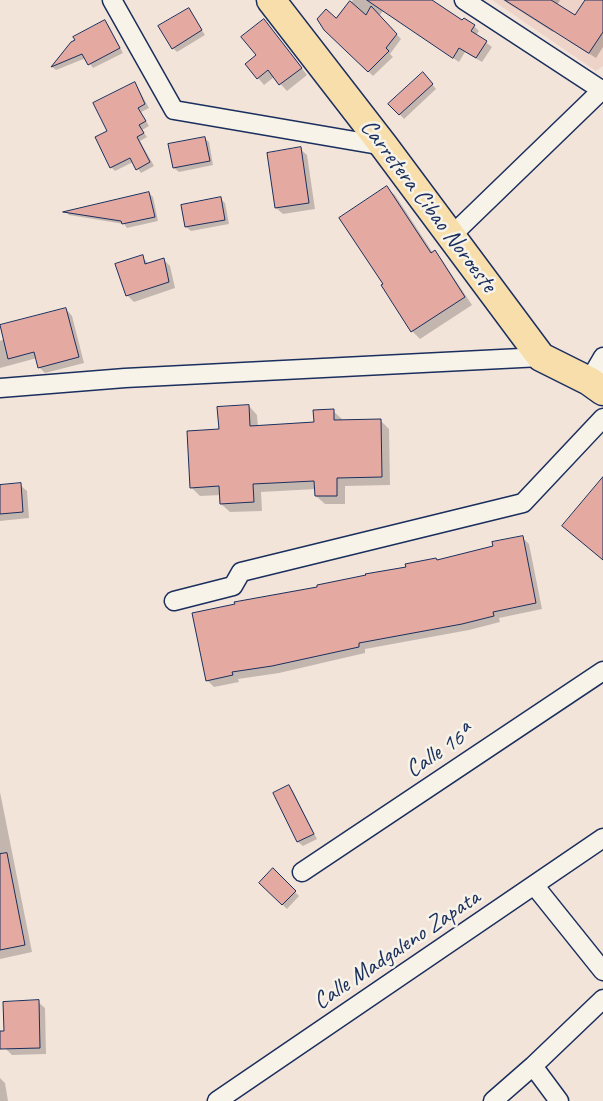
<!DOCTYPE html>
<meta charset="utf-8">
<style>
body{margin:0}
canvas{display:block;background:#f3e4da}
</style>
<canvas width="603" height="1101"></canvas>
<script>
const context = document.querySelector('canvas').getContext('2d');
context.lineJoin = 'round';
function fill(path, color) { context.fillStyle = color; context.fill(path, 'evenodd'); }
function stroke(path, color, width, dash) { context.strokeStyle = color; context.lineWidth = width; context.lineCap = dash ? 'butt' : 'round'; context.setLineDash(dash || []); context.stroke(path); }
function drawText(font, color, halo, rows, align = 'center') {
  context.font = font + ' Caveat,sans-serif'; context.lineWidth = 5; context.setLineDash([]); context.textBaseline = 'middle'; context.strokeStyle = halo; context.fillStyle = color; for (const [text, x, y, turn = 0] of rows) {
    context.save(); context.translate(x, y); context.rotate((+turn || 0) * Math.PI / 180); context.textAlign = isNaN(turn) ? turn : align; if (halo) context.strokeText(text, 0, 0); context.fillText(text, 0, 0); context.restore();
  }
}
const built = new Path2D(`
 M 492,0 L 603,0 L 603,66 L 596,71 Z`);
const shadow = new Path2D(`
 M 353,0 L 422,0 L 463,22 L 474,26 L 479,31 L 476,35 L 492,47 L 482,62 L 465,52 L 459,62 L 383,11 L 379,16 L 401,39 L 390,54 L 393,57 L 373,76 L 325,29 Z
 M 503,0 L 560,0 L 557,5 L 563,11 L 553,32 Z
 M 586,0 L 603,0 L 603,47 L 596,58 L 570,42 L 564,36 Z
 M 188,9 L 205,35 L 177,52 L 173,48 Z
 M 105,22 L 109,26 L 123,53 L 93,68 L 86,58 L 56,70 L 52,67 L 71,43 Z
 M 270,27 L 307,75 L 287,91 L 274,77 L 264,85 L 258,78 L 257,56 Z
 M 427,78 L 436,89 L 404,119 L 390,104 Z
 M 134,83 L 138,88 L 149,108 L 141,112 L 149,126 L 142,130 L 147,137 L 140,141 L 154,166 L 141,173 L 133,162 L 115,171 L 111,167 L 109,131 Z
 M 204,138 L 209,142 L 213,165 L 179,172 L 174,168 L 170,145 Z
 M 300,149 L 307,155 L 315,209 L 283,214 L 276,208 L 268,154 Z
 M 387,188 L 395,195 L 433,253 L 435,252 L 442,260 L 472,305 L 420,339 L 412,331 Z
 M 149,193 L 153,197 L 158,221 L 127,228 L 124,224 L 69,215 L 66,212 Z
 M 221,199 L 225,203 L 229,224 L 191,231 L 186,227 L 182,206 Z
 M 142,257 L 149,264 L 163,259 L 170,266 L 175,288 L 134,302 L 127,295 Z
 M 66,309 L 72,316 L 84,363 L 45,373 L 39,367 L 37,358 L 0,368 L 0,341 Z
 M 249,406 L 257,415 L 258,427 L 315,423 L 333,411 L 342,419 L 342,421 L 380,420 L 389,429 L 390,485 L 345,486 L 345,504 L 325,504 L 316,496 L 316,489 L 261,492 L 262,511 L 230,512 L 221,504 L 221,495 L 200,496 L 191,487 L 220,430 Z
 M 20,485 L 27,491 L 29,518 L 0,521 L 0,487 Z
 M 522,537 L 529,544 L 542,609 L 499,618 L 500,622 L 469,630 L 365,649 L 365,653 L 279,673 L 238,679 L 239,682 L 214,687 L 207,680 L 319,588 L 495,547 Z
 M 289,786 L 293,791 L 317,839 L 303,846 L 298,842 L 275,793 Z
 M 0,792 L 32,952 L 0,959 Z
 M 273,870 L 299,896 L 287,909 L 260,883 Z
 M 38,1002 L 45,1008 L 46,1054 L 12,1055 L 6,1049 Z
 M 0,1078 L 5,1083 L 8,1101 L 0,1101 Z`);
const building = new Path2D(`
 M 367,0 L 432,0 L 462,20 L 464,18 L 475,25 L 471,31 L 487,41 L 476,58 L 459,48 L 453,58 Z
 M 505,0 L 551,0 L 575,15 L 585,0 L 603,0 L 603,32 L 589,53 Z
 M 350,1 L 366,15 L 371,6 L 397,34 L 386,48 L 389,51 L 368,72 L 324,30 L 317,19 L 326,9 L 336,18 Z
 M 189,8 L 202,30 L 172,49 L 158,26 Z
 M 264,19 L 302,68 L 279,85 L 268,70 L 257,79 L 245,64 L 256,55 L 241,37 Z
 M 105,20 L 120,48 L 88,65 L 82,54 L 51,67 L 71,42 L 75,40 L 73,37 Z
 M 423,72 L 433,84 L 399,115 L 388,104 Z
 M 135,82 L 145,104 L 138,108 L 146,121 L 139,125 L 144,133 L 137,137 L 150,162 L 136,170 L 130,158 L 110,168 L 95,137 L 107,131 L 93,103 Z
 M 205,137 L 210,161 L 173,168 L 168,144 Z
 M 301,147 L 309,203 L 275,208 L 267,153 Z
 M 387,186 L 431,253 L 435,250 L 465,297 L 411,332 L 381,285 L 383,284 L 339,218 Z
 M 149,192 L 155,217 L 122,224 L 121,221 L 63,212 Z
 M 221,197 L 225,220 L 185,227 L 181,205 Z
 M 143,255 L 145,264 L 164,258 L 169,282 L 126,296 L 115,264 Z
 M 66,308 L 79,357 L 38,368 L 34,352 L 8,359 L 0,325 Z
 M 249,405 L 250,426 L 314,422 L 313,410 L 334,409 L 334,420 L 381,419 L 382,477 L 337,478 L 337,496 L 315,496 L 314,481 L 253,484 L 254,502 L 220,504 L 219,486 L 190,488 L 187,431 L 219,429 L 217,407 Z
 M 603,477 L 603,560 L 562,526 Z
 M 21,483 L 23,512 L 0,514 L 0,485 Z
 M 523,536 L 536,603 L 493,612 L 494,616 L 462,624 L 359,643 L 359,647 L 272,666 L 232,672 L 233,675 L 206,681 L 192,613 L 235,604 L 234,602 L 317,587 L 317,585 L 366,575 L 365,574 L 406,567 L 405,564 L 436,558 L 437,560 L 493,546 L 492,542 Z
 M 289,785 L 314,834 L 297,842 L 273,793 Z
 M 7,853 L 25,945 L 0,950 L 0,854 Z
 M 273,868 L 296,891 L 282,905 L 259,883 Z
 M 39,1000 L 40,1048 L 0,1049 L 0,1031 L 4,1031 L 3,1002 Z`);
const street = new Path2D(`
 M 112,0 L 174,110 L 384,146
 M 464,0 L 603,91
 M 450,237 L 603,89
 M 589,381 L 603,357
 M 0,388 L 125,378 L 541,357
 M 174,601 L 233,586 L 241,572 L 523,503 L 603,418
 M 302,872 L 603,671
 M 534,885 L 603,971
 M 533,1066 L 559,1101
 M 217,1101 L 603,838
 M 493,1101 L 533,1066 L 603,999`);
const primary = new Path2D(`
 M 271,0 L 384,146 L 541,357 L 589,381 L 603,391`);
const streetNames = [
 ["Carretera Cibao Noroeste",428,206,53],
 ["Calle 16ª",439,752,-34],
 ["Calle Madgaleno Zapata",397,950,-34]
];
fill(built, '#eed3c9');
fill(shadow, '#0003');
fill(building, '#e4aaa1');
stroke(building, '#1b2f5e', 1);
stroke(street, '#1b2f5e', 21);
stroke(primary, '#1b2f5e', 31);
stroke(street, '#f7f3e8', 18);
stroke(primary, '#f8deab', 28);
drawText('24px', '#1b2f5e', '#f7f3e8', streetNames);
</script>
